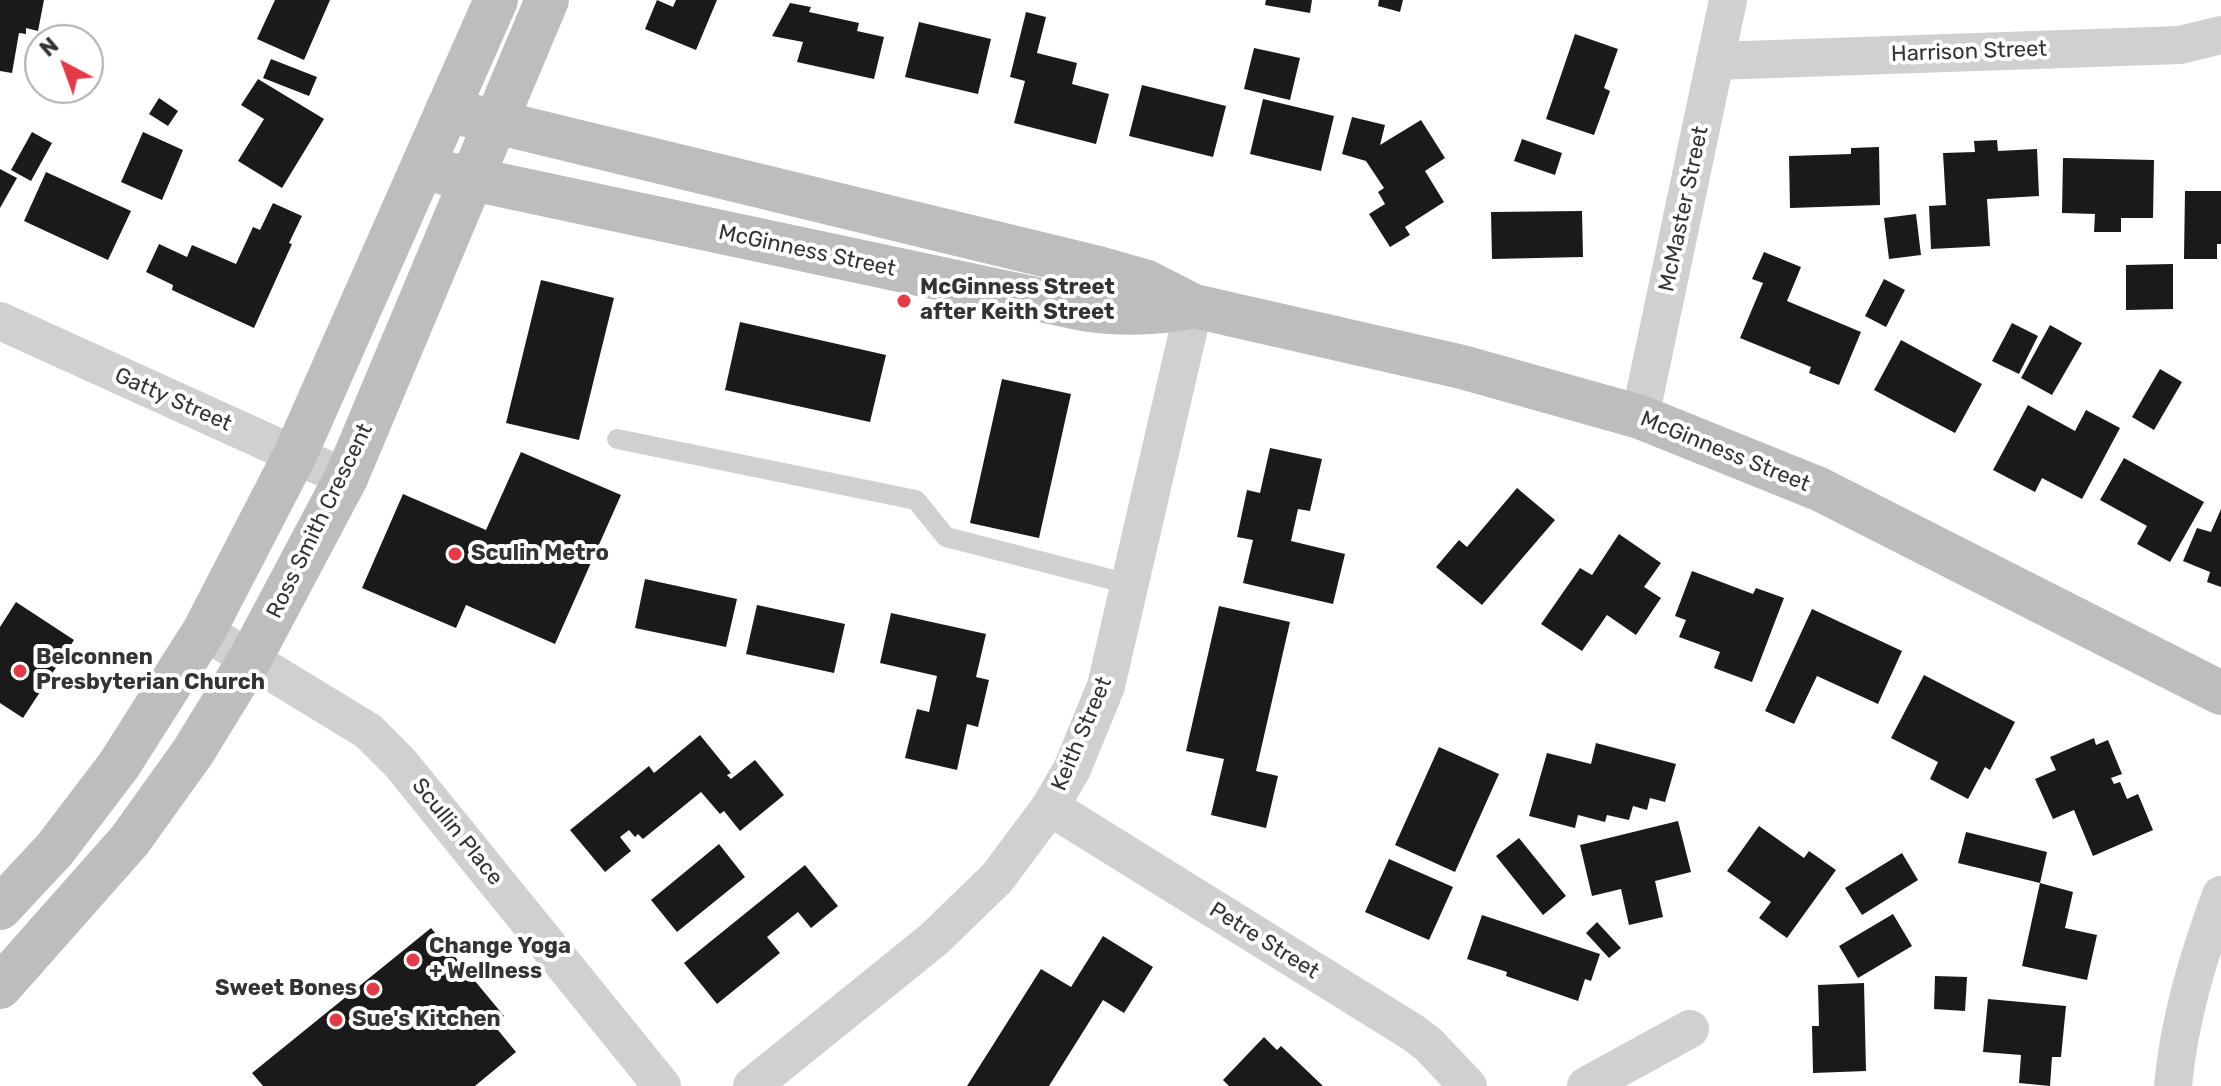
<!DOCTYPE html>
<style>
body{margin:0}
#map{position:relative;width:2221px;height:1086px;overflow:hidden;background:#fff;font-family:Rubik,sans-serif}
canvas{display:block}
.north{position:absolute;left:24px;top:24px;width:80px;height:80px;box-sizing:border-box;background:#fff;border:2px solid #adadad;border-radius:50%;rotate:319deg;font-size:22px;font-weight:700;line-height:32px;text-align:center;color:#333}
.north::after{content:'';display:block;margin:auto;width:28px;height:36px;background:#e63946;clip-path:polygon(50% 0,100% 100%,50% 72%,0 100%)}
</style>
<div id="map">
<canvas width="2221" height="1086"></canvas>
<div class="north">N</div>
</div>
<script>
const context = document.querySelector('canvas').getContext('2d');
context.lineJoin = 'round';
function fill(path, color) { context.fillStyle = color; context.fill(path, 'evenodd'); }
function stroke(path, color, width, dash) { context.strokeStyle = color; context.lineWidth = width; context.lineCap = dash ? 'butt' : 'round'; context.setLineDash(dash || []); context.stroke(path); }
function drawText(font, color, halo, rows, align = 'center') {
  context.font = font + ' Rubik,sans-serif'; context.lineWidth = 8; context.setLineDash([]); context.textBaseline = 'middle'; context.strokeStyle = halo; context.fillStyle = color; for (const [text, x, y, turn = 0] of rows) {
    context.save(); context.translate(x, y); context.rotate((+turn || 0) * Math.PI / 180); context.textAlign = isNaN(turn) ? turn : align; if (halo) context.strokeText(text, 0, 0); context.fillText(text, 0, 0); context.restore();
  }
}
const building = new Path2D(`
 M 0,0 L 44,0 L 38,31 L 26,28 L 26,34 L 19,33 L 12,73 L 0,71 Z
 M 275,0 L 330,0 L 304,60 L 257,39 Z
 M 657,0 L 673,7 L 676,0 L 717,0 L 696,50 L 645,29 Z
 M 1266,0 L 1312,0 L 1310,13 L 1265,5 Z
 M 1379,0 L 1403,0 L 1400,12 L 1378,6 Z
 M 790,3 L 811,7 L 809,12 L 859,23 L 857,31 L 884,37 L 874,79 L 797,62 L 803,42 L 772,36 Z
 M 1026,12 L 1046,17 L 1037,53 L 1077,63 L 1072,84 L 1109,94 L 1096,144 L 1014,123 L 1025,81 L 1010,77 Z
 M 919,22 L 991,39 L 978,94 L 905,77 Z
 M 1575,34 L 1618,49 L 1604,88 L 1610,91 L 1594,135 L 1546,119 Z
 M 1254,48 L 1300,58 L 1290,100 L 1244,89 Z
 M 271,59 L 317,77 L 309,96 L 263,78 Z
 M 258,79 L 324,119 L 282,188 L 238,161 L 264,119 L 241,105 Z
 M 1142,85 L 1226,106 L 1213,157 L 1129,136 Z
 M 159,98 L 178,111 L 168,126 L 149,114 Z
 M 1263,99 L 1334,116 L 1321,171 L 1250,154 Z
 M 1352,117 L 1385,125 L 1380,145 L 1421,120 L 1445,158 L 1425,171 L 1444,202 L 1405,227 L 1410,235 L 1390,247 L 1369,214 L 1385,204 L 1378,192 L 1384,188 L 1366,161 L 1342,154 Z
 M 32,132 L 52,143 L 31,181 L 11,170 Z
 M 143,132 L 183,150 L 162,200 L 121,182 Z
 M 1522,139 L 1562,153 L 1555,175 L 1514,161 Z
 M 1997,140 L 1998,151 L 2037,149 L 2039,196 L 1987,199 L 1990,246 L 1931,249 L 1929,206 L 1946,205 L 1943,153 L 1975,152 L 1974,141 Z
 M 1879,147 L 1880,205 L 1790,208 L 1789,156 L 1851,154 L 1851,148 Z
 M 2063,158 L 2154,160 L 2153,218 L 2121,218 L 2121,232 L 2094,232 L 2095,214 L 2062,213 Z
 M 0,169 L 17,178 L 0,208 Z
 M 46,172 L 131,211 L 108,260 L 24,221 Z
 M 2185,191 L 2221,191 L 2221,244 L 2217,244 L 2217,259 L 2184,259 Z
 M 273,203 L 302,216 L 289,243 L 292,244 L 254,328 L 172,290 L 173,285 L 146,272 L 159,244 L 187,257 L 192,245 L 236,264 L 253,227 L 260,230 Z
 M 1582,211 L 1583,257 L 1492,259 L 1491,212 Z
 M 1916,214 L 1921,255 L 1889,259 L 1884,218 Z
 M 1764,252 L 1801,267 L 1787,301 L 1861,332 L 1839,385 L 1809,373 L 1811,367 L 1740,338 L 1763,283 L 1752,279 Z
 M 2173,264 L 2173,309 L 2126,310 L 2126,265 Z
 M 1884,279 L 1905,290 L 1886,327 L 1865,316 Z
 M 541,280 L 614,298 L 579,440 L 506,423 Z
 M 740,322 L 886,355 L 870,422 L 725,390 Z
 M 2012,323 L 2038,336 L 2019,374 L 1992,361 Z
 M 2050,325 L 2082,343 L 2052,395 L 2021,378 Z
 M 1901,340 L 1982,384 L 1955,433 L 1874,390 Z
 M 2160,369 L 2182,382 L 2154,430 L 2132,417 Z
 M 1002,379 L 1071,394 L 1039,538 L 970,523 Z
 M 2028,405 L 2075,431 L 2086,410 L 2120,428 L 2082,499 L 2042,478 L 2035,492 L 1993,470 Z
 M 1270,448 L 1322,459 L 1310,511 L 1298,509 L 1291,541 L 1345,554 L 1333,604 L 1243,583 L 1253,540 L 1237,537 L 1247,490 L 1260,493 Z
 M 521,452 L 621,495 L 555,644 L 466,605 L 456,628 L 362,588 L 403,494 L 486,530 Z
 M 2124,458 L 2204,502 L 2170,562 L 2137,544 L 2147,526 L 2100,500 Z
 M 1517,488 L 1555,520 L 1482,605 L 1436,567 L 1459,540 L 1467,547 Z
 M 2221,509 L 2221,587 L 2207,582 L 2210,572 L 2183,561 L 2197,528 L 2211,532 Z
 M 1619,534 L 1661,563 L 1644,587 L 1661,598 L 1636,635 L 1607,615 L 1582,651 L 1541,624 L 1580,568 L 1592,575 Z
 M 1692,571 L 1753,594 L 1756,588 L 1784,598 L 1752,682 L 1714,668 L 1720,652 L 1679,637 L 1686,620 L 1675,616 Z
 M 645,579 L 737,599 L 726,647 L 635,628 Z
 M 16,602 L 74,640 L 23,718 L 0,703 L 0,627 Z
 M 757,605 L 845,624 L 834,673 L 746,654 Z
 M 1219,606 L 1290,622 L 1256,771 L 1278,776 L 1266,828 L 1211,815 L 1224,759 L 1186,751 Z
 M 1812,609 L 1902,651 L 1878,704 L 1817,676 L 1794,724 L 1765,711 Z
 M 891,613 L 986,634 L 976,677 L 989,680 L 978,727 L 967,724 L 957,770 L 905,758 L 917,709 L 929,712 L 937,676 L 880,663 Z
 M 1924,675 L 2015,722 L 1990,770 L 1985,767 L 1968,799 L 1930,779 L 1938,762 L 1891,738 Z
 M 700,735 L 731,773 L 727,775 L 731,779 L 755,760 L 784,795 L 740,831 L 724,811 L 720,814 L 701,792 L 643,839 L 638,834 L 635,837 L 629,830 L 620,837 L 631,851 L 605,872 L 570,830 L 649,766 L 654,773 Z
 M 2094,738 L 2096,745 L 2108,740 L 2122,774 L 2111,778 L 2114,784 L 2120,782 L 2127,799 L 2138,794 L 2153,830 L 2093,856 L 2074,810 L 2053,819 L 2035,779 L 2056,770 L 2050,757 Z
 M 1596,743 L 1676,764 L 1665,802 L 1650,798 L 1647,810 L 1633,806 L 1629,820 L 1607,815 L 1605,822 L 1578,815 L 1575,828 L 1529,816 L 1547,753 L 1591,764 Z
 M 1439,747 L 1499,774 L 1455,872 L 1395,845 Z
 M 1678,821 L 1691,872 L 1655,881 L 1663,917 L 1629,925 L 1621,889 L 1592,896 L 1580,845 Z
 M 1759,826 L 1804,858 L 1809,851 L 1836,870 L 1787,938 L 1759,918 L 1771,902 L 1727,871 Z
 M 1966,832 L 2047,852 L 2040,883 L 1958,863 Z
 M 1519,838 L 1566,896 L 1543,915 L 1496,856 Z
 M 719,844 L 745,877 L 677,932 L 651,900 Z
 M 1902,853 L 1918,880 L 1862,915 L 1845,888 Z
 M 1389,859 L 1453,887 L 1429,940 L 1365,912 Z
 M 805,865 L 838,906 L 811,928 L 798,912 L 767,937 L 780,953 L 717,1004 L 684,963 Z
 M 2040,883 L 2073,892 L 2065,928 L 2097,935 L 2087,980 L 2022,966 Z
 M 1893,914 L 1912,946 L 1858,978 L 1839,946 Z
 M 1482,915 L 1600,954 L 1591,981 L 1585,979 L 1578,1001 L 1506,976 L 1507,972 L 1467,959 Z
 M 1597,922 L 1621,948 L 1609,958 L 1586,933 Z
 M 431,928 L 504,1016 L 493,1024 L 516,1052 L 475,1086 L 263,1086 L 252,1073 Z
 M 1103,936 L 1153,967 L 1124,1013 L 1103,1000 L 1049,1086 L 967,1086 L 1041,969 L 1071,987 Z
 M 1935,976 L 1967,977 L 1965,1011 L 1934,1009 Z
 M 1864,983 L 1866,1071 L 1813,1073 L 1812,1026 L 1819,1026 L 1818,985 Z
 M 1988,999 L 2066,1006 L 2061,1057 L 2052,1057 L 2050,1086 L 2019,1083 L 2021,1055 L 1983,1052 Z
 M 1264,1037 L 1277,1050 L 1281,1046 L 1323,1086 L 1229,1086 L 1223,1080 Z`);
const lane = new Path2D(`
 M 617,439 L 916,500 L 946,537 L 1129,584`);
const street = new Path2D(`
 M 1715,61 L 2180,45 L 2221,35
 M 0,321 L 346,478
 M 1640,417 L 1728,0
 M 204,631 L 368,731 L 401,764 L 662,1086
 M 1050,807 L 1412,1032 L 1428,1044 L 1468,1086
 M 752,1086 L 934,939 L 997,878 L 1050,807 L 1072,769 L 1106,686 L 1194,306
 M 1586,1086 L 1690,1029
 M 2173,1086 C 2179,1020 2198,957 2221,895`);
const secondary = new Path2D(`
 M 447,110 L 1098,268 L 1147,282 L 1194,306 L 1462,367 L 1640,417 L 1819,489 L 2221,693
 M 444,173 L 1083,309 C 1121,315 1157,314 1194,306
 M 0,908 L 55,849 L 119,765 L 204,631 L 295,455 L 496,0
 M 0,987 L 130,840 L 193,752 L 250,659 L 346,478 L 547,0`);
const markers = [
 [904,301,8,"#e63946"],
 [455,554,8,"#e63946"],
 [20,671,8,"#e63946"],
 [413,960,8,"#e63946"],
 [373,989,8,"#e63946"],
 [336,1020,8,"#e63946"]
];
const streetNames = [
 ["Harrison Street",1969,52,-2],
 ["McMaster Street",1684,209,-78],
 ["McGinness Street",807,251,12],
 ["Gatty Street",173,400,24],
 ["McGinness Street",1725,452,22],
 ["Ross Smith Crescent",320,521,-64],
 ["Keith Street",1082,734,-67],
 ["Scullin Place",457,832,51],
 ["Petre Street",1264,941,32]
];
const poiNames = [
 ["McGinness Street",920,288],
 ["after Keith Street",920,313],
 ["Sculin Metro",471,554],
 ["Belconnen",36,658],
 ["Presbyterian Church",36,683],
 ["Change Yoga",429,947],
 ["+ Wellness",429,972],
 ["Sweet Bones",357,989,"right"],
 ["Sue's Kitchen",352,1020]
];
fill(building, '#1a1a1a');
stroke(lane, '#d0d0d0', 20);
stroke(street, '#d0d0d0', 38);
stroke(secondary, '#bdbdbd', 44);
for (const [x, y, r, color] of markers) { const dot = new Path2D(); dot.arc(x, y, r, 0, 2 * Math.PI); context.fillStyle = color; context.fill(dot); stroke(dot, '#fff', 3); }
drawText('22px', '#333', '#fff', streetNames);
drawText('bold 22px', '#333', '#fff', poiNames, 'left');
</script>
